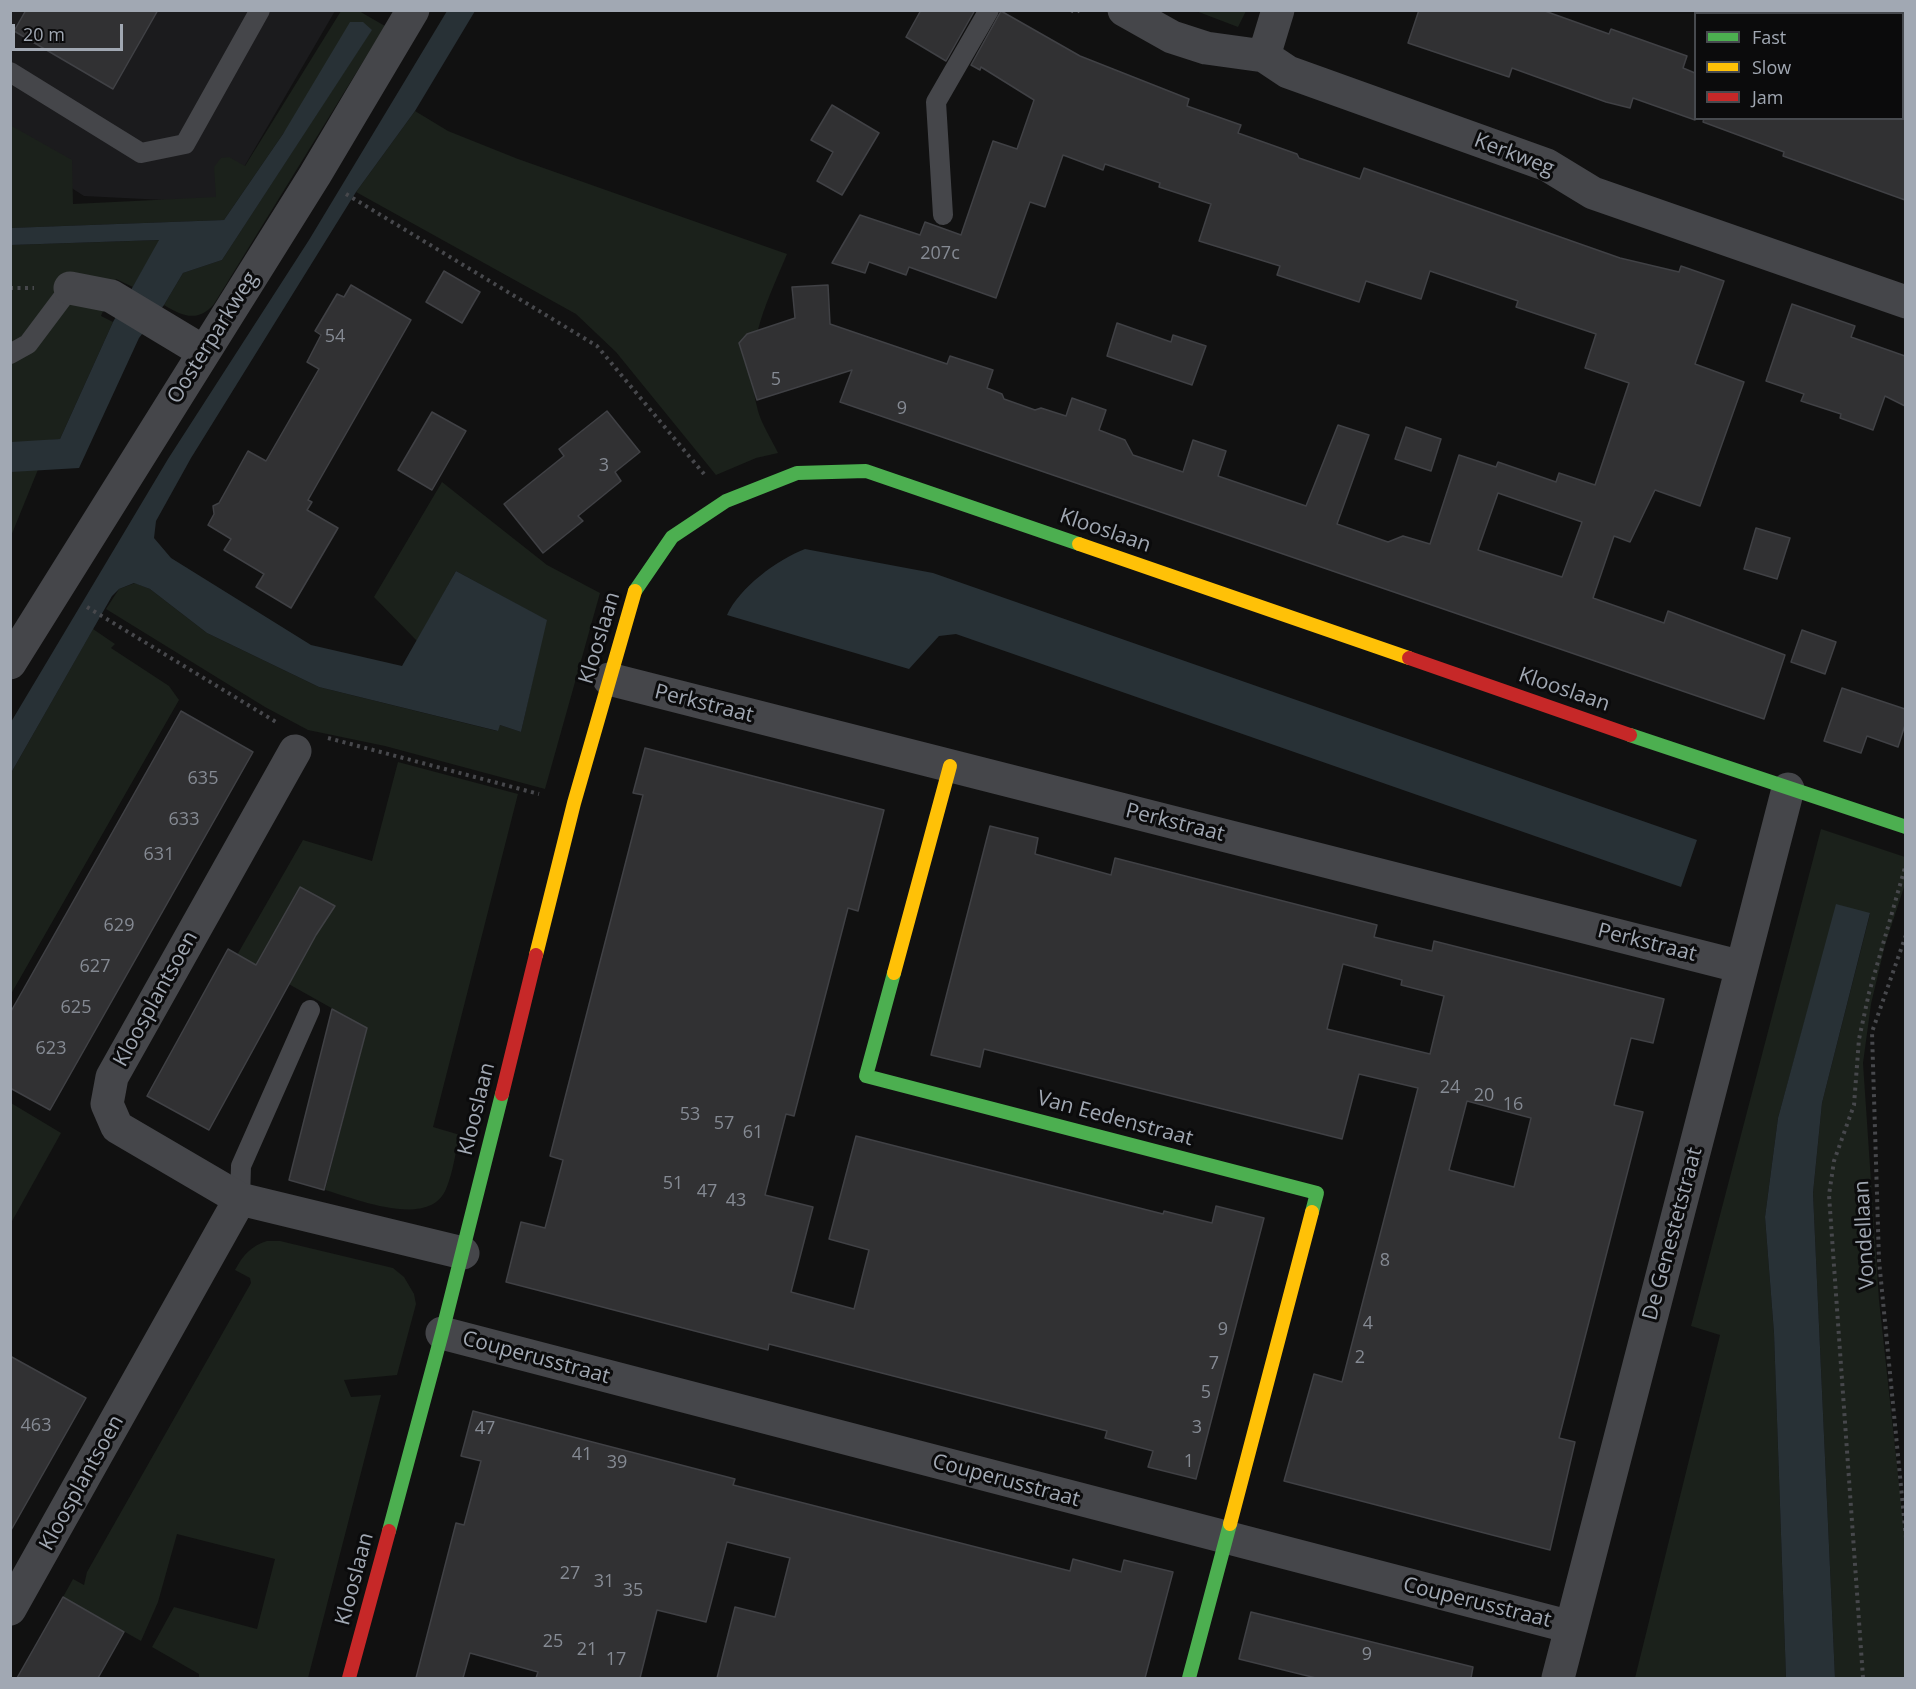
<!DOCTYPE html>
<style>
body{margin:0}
#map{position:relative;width:1916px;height:1689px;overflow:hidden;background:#111;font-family:"Open Sans",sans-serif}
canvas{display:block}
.frame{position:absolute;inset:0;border:12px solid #a1a8b3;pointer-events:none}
.legend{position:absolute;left:1694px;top:12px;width:210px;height:108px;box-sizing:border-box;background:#0b0b0c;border:2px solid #474a4f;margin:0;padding:8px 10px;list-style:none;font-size:18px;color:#a1a8b3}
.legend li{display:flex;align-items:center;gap:12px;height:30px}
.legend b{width:30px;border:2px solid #474a4f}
.scale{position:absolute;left:12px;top:24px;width:111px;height:27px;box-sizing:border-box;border:3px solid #a1a8b3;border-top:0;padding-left:8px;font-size:18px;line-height:21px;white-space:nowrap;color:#a1a8b3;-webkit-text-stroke:4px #0b0b0c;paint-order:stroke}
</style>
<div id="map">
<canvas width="1916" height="1689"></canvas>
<div class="frame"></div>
<ul class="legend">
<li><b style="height:8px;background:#4caf50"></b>Fast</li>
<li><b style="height:8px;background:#ffc107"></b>Slow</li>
<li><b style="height:8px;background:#c62828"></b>Jam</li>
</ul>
<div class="scale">20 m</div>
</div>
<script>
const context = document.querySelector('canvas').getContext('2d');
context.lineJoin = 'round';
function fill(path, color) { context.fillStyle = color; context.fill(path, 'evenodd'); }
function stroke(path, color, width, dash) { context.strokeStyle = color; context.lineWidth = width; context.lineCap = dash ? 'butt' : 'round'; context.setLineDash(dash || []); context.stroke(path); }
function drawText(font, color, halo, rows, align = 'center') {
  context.font = font + ' "Open Sans",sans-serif'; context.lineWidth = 6; context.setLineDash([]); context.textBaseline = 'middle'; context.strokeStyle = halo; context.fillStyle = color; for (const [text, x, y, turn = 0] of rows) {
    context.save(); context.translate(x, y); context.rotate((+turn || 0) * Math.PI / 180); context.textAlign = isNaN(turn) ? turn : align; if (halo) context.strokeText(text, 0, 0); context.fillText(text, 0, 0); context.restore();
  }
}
const built = new Path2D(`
 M 10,11 L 335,11 L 223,203 L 84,196 L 11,149 Z`);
const green = new Path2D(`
 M 341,11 L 359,11 L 385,26 L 214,304 C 198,323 182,316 164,305 L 183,273 L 222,260 L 372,29 L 283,134 L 224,220 L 11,228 L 10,125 L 72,160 L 73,204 L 216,197 L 214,167 L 221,158 L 229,157 L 245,166 Z
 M 1196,11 L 1246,10 L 1246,11 L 1238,27 Z
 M 415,111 L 448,131 L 518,159 L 787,254 C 764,309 742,350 758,411 C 762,425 772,440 778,453 L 756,458 L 716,475 L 616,352 L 576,314 L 356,192 Z
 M 160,240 L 133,287 L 116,279 L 101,316 L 113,322 L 60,439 L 50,440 L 11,536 L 11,245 Z
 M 442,482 L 547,565 L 600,593 L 545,789 L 385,746 L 308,730 L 265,707 L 106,609 L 119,589 L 135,583 L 150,589 L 207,633 L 319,687 L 497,731 L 500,725 L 521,732 L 546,620 L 456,571 L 417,641 L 374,597 Z
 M 93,629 L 115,644 L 111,648 L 169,686 L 179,700 L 11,994 L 11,773 Z
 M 398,762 L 518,794 L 433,1127 L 460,1135 C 455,1153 453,1173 446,1189 C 429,1230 354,1198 325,1190 L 367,1028 L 237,955 L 303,840 L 372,861 Z
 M 1821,829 L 1905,857 L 1905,884 L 1885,945 L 1871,1004 L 1863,1063 L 1879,1300 L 1905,1539 L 1905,1678 L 1835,1678 L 1813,1193 L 1822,1103 L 1870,914 L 1837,905 L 1778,1118 L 1765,1217 L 1774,1333 L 1786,1678 L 1635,1678 L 1720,1335 L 1691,1326 Z
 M 11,1103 L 61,1133 L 11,1223 Z
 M 267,1241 L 280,1241 L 393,1268 L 404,1277 L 414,1294 L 416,1304 L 397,1375 L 344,1380 L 351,1397 L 381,1395 L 308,1678 L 199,1678 L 199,1674 L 152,1647 L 174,1607 L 257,1629 L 275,1559 L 177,1534 L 158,1602 L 141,1641 L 63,1597 L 73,1579 L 84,1585 L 87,1572 L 251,1283 L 250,1278 L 235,1270 C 243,1255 251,1246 267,1241 Z`);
const water = new Path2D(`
 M 447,11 L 475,11 L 415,111 L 356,192 L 191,458 L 156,521 L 154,538 L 171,558 L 311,645 L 402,666 L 456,571 L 547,620 L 521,732 L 500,725 L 498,731 L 319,687 L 207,633 L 150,589 L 134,583 L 119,589 L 112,596 L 11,773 L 11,722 L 168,459 L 309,240 Z
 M 350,22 L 363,22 L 372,30 L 222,260 L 183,273 L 164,305 L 139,338 L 79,468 L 11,472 L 11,442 L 60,439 L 113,322 L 159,240 L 11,245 L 10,228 L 224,220 L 283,134 Z
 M 805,549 L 933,573 L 1697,840 L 1681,887 L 956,634 L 939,636 L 909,669 L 727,615 C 740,587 777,560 805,549 Z
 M 1836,904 L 1870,913 L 1822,1103 L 1813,1193 L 1835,1678 L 1786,1678 L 1774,1333 L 1765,1217 L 1778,1118 Z`);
const building = new Path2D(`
 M 26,10 L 158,10 L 113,89 L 14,31 Z
 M 921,10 L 975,10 L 946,61 L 906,37 Z
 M 1419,10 L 1542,10 L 1609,34 L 1611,29 L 1687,56 L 1683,68 L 1695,73 L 1695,120 L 1633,98 L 1630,108 L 1606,102 L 1512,68 L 1509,77 L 1408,43 Z
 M 1001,11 L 1080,56 L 1189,99 L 1187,106 L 1241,125 L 1238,133 L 1297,154 L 1299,158 L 1360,179 L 1364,168 L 1620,258 L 1679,272 L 1681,266 L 1724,281 L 1695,364 L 1744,382 L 1700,506 L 1655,490 L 1630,542 L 1614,536 L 1593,598 L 1664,623 L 1668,611 L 1785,655 L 1764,719 L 840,402 L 852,370 L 757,400 L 739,343 L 747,334 L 795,318 L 792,287 L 828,285 L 830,324 L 947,364 L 950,356 L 993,370 L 987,388 L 1002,394 L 1004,399 L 1035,410 L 1041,408 L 1066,416 L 1072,398 L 1106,410 L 1099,430 L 1125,440 L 1133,455 L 1183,472 L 1193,440 L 1226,451 L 1218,476 L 1306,506 L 1338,425 L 1369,435 L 1337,524 L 1388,542 L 1403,536 L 1430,544 L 1459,455 L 1496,467 L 1498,462 L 1556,482 L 1559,473 L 1595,485 L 1629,383 L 1585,368 L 1596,334 L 1516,307 L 1518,301 L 1430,271 L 1421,299 L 1366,281 L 1359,302 L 1277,275 L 1280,266 L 1199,241 L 1211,204 L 1159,187 L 1160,183 L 1105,164 L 1103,170 L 1063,155 L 1045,207 L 1030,202 L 996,298 L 909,267 L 906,275 L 869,262 L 865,273 L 832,263 L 860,215 L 920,235 L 925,222 L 961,235 L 993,141 L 1017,149 L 1034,100 L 981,67 L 980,70 L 971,65 ZM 1498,493 L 1582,522 L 1562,577 L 1478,550 Z
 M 832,105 L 879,133 L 842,195 L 817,181 L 833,152 L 811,140 Z
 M 1704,118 L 1905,118 L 1905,200 L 1783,156 L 1784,152 L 1703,122 Z
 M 444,271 L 480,292 L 462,323 L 426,302 Z
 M 351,285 L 411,320 L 308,500 L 312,502 L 307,510 L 338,528 L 291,608 L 256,587 L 264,574 L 224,550 L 231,539 L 208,525 L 214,514 L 213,506 L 219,503 L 248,451 L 266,461 L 319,369 L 307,362 L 321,335 L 315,331 L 337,294 L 344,297 Z
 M 1792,304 L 1855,326 L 1851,337 L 1905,356 L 1905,406 L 1885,396 L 1873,430 L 1840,418 L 1841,414 L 1801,401 L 1804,394 L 1766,381 Z
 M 1117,323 L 1171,342 L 1173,335 L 1206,346 L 1192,385 L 1107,356 Z
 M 607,411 L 640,452 L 615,472 L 621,481 L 578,516 L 583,521 L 543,553 L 504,504 L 564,456 L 559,449 Z
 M 432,412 L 466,431 L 432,490 L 398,470 Z
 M 1406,427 L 1441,439 L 1431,471 L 1395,459 Z
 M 1756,528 L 1790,538 L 1777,579 L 1744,569 Z
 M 1802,630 L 1836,642 L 1825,674 L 1791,662 Z
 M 1842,688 L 1905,709 L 1905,725 L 1898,747 L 1867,736 L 1861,753 L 1824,741 Z
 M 181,711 L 253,752 L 50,1110 L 10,1088 L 10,1013 Z
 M 645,748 L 884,810 L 858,911 L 848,908 L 794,1116 L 786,1114 L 765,1195 L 813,1207 L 791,1292 L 854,1309 L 869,1250 L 829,1239 L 856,1136 L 1163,1214 L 1164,1211 L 1212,1223 L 1216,1206 L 1264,1218 L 1196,1479 L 1148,1467 L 1153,1451 L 1105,1438 L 1107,1431 L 769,1344 L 768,1350 L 506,1282 L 521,1222 L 545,1228 L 563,1160 L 550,1156 L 643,795 L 633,793 Z
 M 990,826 L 1038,838 L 1035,854 L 1111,875 L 1115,858 L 1377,925 L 1374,937 L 1432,951 L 1434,941 L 1664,999 L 1653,1043 L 1631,1038 L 1614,1105 L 1643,1112 L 1559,1438 L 1575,1442 L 1550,1550 L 1284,1481 L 1314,1374 L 1342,1382 L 1418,1088 L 1359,1074 L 1342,1139 L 984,1049 L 980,1067 L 931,1055 ZM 1343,964 L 1402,980 L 1401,985 L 1444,996 L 1430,1054 L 1327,1029 ZM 1467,1101 L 1531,1118 L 1514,1187 L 1449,1170 Z
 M 300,887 L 335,906 L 316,935 L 209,1130 L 147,1096 L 228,949 L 256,965 Z
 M 332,1009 L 367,1028 L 324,1190 L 289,1180 Z
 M 10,1356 L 86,1398 L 10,1532 Z
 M 473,1411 L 735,1479 L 733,1485 L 1070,1571 L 1073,1559 L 1121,1572 L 1124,1560 L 1173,1572 L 1145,1678 L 717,1678 L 735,1607 L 775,1617 L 790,1558 L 727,1542 L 706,1622 L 657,1610 L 640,1678 L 536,1678 L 538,1672 L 470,1653 L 463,1678 L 416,1678 L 456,1523 L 464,1525 L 481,1461 L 461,1456 Z
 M 63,1597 L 124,1632 L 98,1678 L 17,1678 Z
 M 1251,1612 L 1473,1667 L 1471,1678 L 1316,1678 L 1239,1659 Z`);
const path = new Path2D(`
 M 1071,10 L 1076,13 L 1079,10
 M 346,194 L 597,346 L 704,474
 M 10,288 L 34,288
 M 87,607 L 276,722
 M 328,738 L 539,794
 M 1906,935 L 1872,1032 L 1879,1260 L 1906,1538
 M 1863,1678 L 1829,1195 L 1834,1161 L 1854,1105 L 1859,1039 L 1869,993 L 1906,864`);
const lane = new Path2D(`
 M 1843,12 L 1849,14
 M 1902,31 L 1906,32
 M 10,72 L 141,153 L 185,144 L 260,10
 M 943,215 L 936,102 L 989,10
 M 10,354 L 28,344 L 70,288
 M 240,1199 L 241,1166 L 310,1010`);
const street = new Path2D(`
 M 1124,10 L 1172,37 L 1206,48 L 1264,56 L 1288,72 L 1547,165 L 1593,193 L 1906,302
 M 1264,56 L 1278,10
 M 70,288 L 111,296 L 204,352
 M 10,663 L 315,175 L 413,10
 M 609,679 L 1742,967
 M 295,751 L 112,1077 L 107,1104 L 117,1127 L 240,1199 L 463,1253
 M 442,1333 L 1571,1627
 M 10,1609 L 240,1199
 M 1558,1678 L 1788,789`);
const fast = new Path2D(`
 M 635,591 L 672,537 L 726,501 L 797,473 L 866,471 L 1079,544
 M 1630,735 L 1906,827
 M 894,973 L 866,1076 L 1317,1193 L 1312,1212
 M 389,1531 L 442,1333 L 502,1094
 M 1189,1678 L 1230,1524`);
const slow = new Path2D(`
 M 1079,544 L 1409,658
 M 536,955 L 574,803 L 635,591
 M 894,973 L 950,766
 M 1230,1524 L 1312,1212`);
const jam = new Path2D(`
 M 1409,658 L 1630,735
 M 502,1094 L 536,955
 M 349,1678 L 389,1531`);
const numberNames = [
 ["207c",940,254],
 ["54",335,337],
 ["5",776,380],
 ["9",902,409],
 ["3",604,466],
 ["635",203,779],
 ["633",184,820],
 ["631",159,855],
 ["629",119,926],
 ["627",95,967],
 ["625",76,1008],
 ["623",51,1049],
 ["24",1450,1088],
 ["20",1484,1096],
 ["16",1513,1105],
 ["53",690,1115],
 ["57",724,1124],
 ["61",753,1133],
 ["51",673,1184],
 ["47",707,1192],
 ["43",736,1201],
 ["8",1385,1261],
 ["4",1368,1324],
 ["9",1223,1330],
 ["2",1360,1358],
 ["7",1214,1364],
 ["5",1206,1393],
 ["463",36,1426],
 ["3",1197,1428],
 ["47",485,1429],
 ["41",582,1455],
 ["1",1189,1462],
 ["39",617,1463],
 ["27",570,1574],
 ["31",604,1582],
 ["35",633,1591],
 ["25",553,1642],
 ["21",587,1650],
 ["9",1367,1655],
 ["17",616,1660]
];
const streetNames = [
 ["Kerkweg",1514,155,21],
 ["Oosterparkweg",213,338,-58],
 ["Klooslaan",1105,531,19],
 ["Klooslaan",600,638,-73],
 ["Klooslaan",1564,690,19],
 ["Perkstraat",704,704,14],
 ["Perkstraat",1175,823,14],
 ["Perkstraat",1647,943,14],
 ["Kloosplantsoen",156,999,-61],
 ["Klooslaan",477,1109,-76],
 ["Van Eedenstraat",1115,1119,15],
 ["De Genestetstraat",1673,1234,-75],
 ["Vondellaan",1865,1235,-93],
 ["Couperusstraat",536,1358,15],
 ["Couperusstraat",1006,1481,15],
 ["Kloosplantsoen",82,1483,-61],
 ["Klooslaan",355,1579,-75],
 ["Couperusstraat",1477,1603,14]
];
fill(built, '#1b1b1d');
fill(green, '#1b211b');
fill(water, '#283136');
fill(building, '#313133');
stroke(building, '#404145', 1.5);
stroke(path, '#47484c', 4, [3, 4.5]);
stroke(lane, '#45464a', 20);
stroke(street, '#45464a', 33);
stroke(fast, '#4caf50', 14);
stroke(slow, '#ffc107', 14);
stroke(jam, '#c62828', 14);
drawText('18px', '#858a93', null, numberNames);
drawText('21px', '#a1a8b3', '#0b0b0c', streetNames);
</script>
